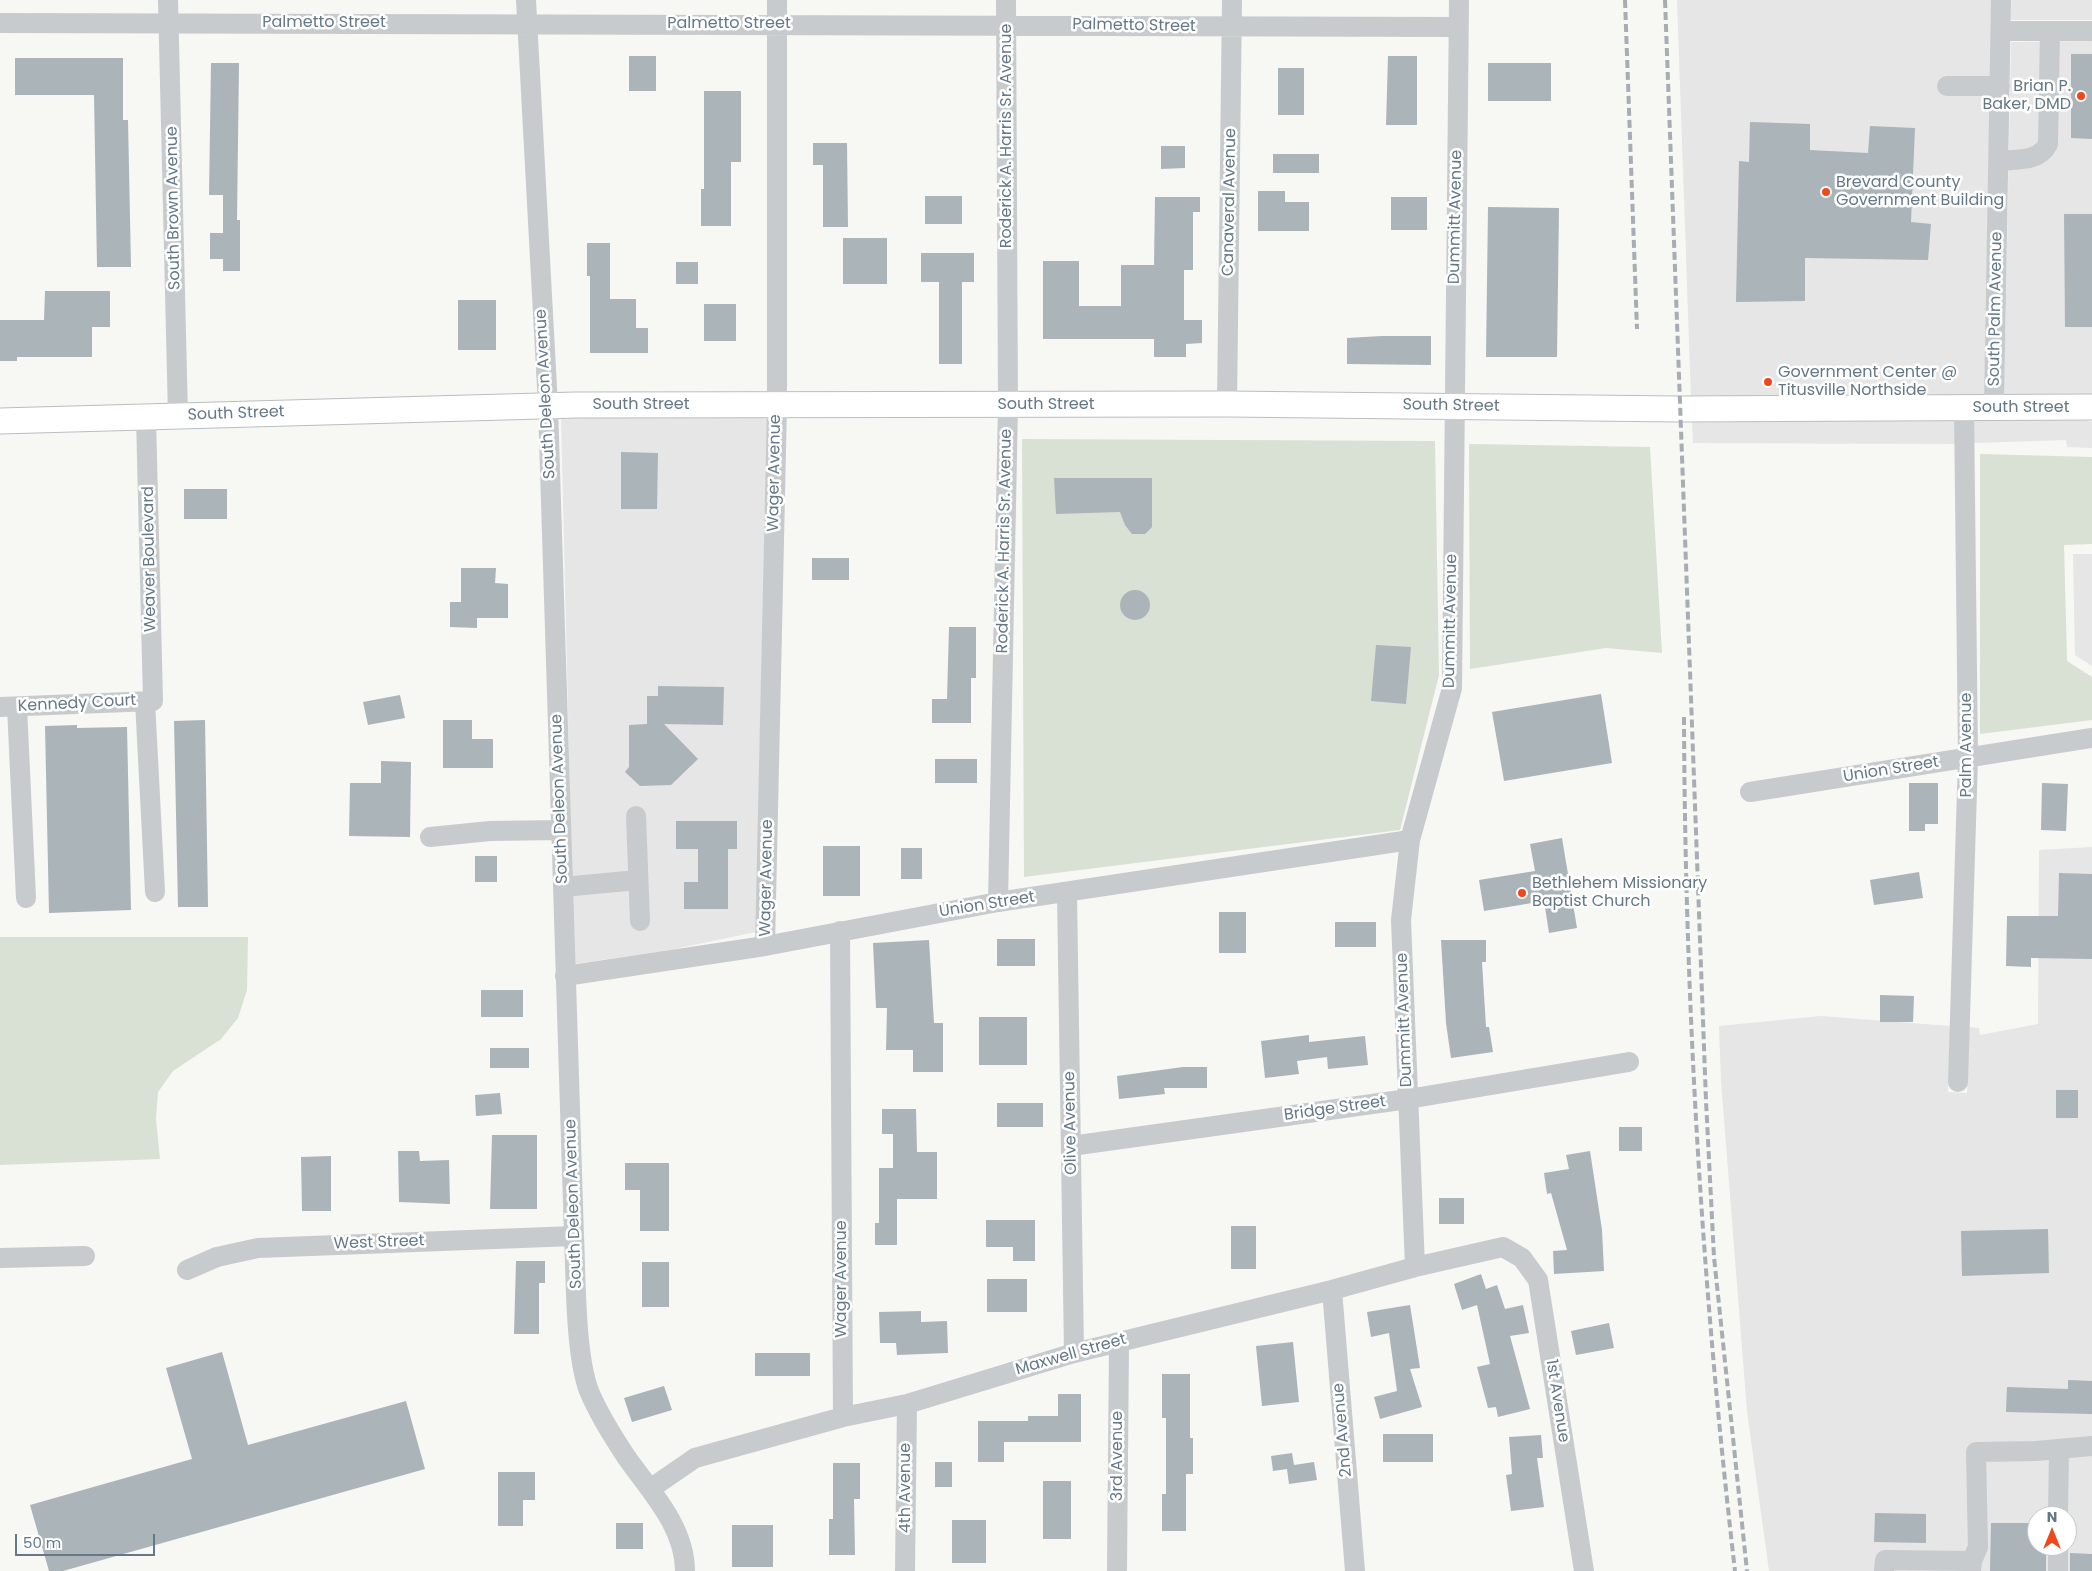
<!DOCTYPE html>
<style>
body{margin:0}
#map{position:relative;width:2092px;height:1571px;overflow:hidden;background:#f7f7f4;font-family:Poppins,sans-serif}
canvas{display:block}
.north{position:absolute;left:2027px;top:1506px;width:50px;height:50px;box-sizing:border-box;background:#fff;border:1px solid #c1c9cf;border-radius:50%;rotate:0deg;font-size:14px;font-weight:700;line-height:20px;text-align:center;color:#647887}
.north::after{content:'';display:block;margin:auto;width:18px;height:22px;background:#f0471b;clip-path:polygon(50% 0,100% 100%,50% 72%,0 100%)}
.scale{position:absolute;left:15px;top:1534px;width:140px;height:22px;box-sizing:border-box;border:2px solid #647887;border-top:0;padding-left:6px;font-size:15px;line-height:18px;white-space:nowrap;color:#647887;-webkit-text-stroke:4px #fff;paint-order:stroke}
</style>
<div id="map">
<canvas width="2092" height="1571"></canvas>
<div class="north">N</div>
<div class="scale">50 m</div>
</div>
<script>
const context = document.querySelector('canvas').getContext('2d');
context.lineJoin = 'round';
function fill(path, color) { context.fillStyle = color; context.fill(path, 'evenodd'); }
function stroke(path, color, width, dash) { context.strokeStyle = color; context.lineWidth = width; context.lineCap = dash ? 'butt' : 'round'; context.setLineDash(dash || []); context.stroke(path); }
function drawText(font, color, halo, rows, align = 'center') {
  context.font = font + ' Poppins,sans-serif'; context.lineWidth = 5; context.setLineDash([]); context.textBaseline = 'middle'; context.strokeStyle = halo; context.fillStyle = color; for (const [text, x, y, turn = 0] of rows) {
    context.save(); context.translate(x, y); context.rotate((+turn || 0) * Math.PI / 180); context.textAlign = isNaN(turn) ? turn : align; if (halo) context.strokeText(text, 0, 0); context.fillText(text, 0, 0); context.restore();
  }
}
const built = new Path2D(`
 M 1677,0 L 1992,0 L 1985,397 L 1691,398 Z
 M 2011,0 L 2092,0 L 2092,20 L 2011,20 Z
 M 2092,41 L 2092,397 L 2004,397 L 2011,42 Z
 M 561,416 L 767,416 L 756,932 L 670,950 L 574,964 Z
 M 1955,419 L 1955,444 L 1693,443 L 1692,420 Z
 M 1974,419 L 2081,419 L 2092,422 L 2092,448 L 2067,447 L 2066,440 L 1974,443 Z
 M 2073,554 L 2092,554 L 2092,666 L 2075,655 Z
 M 2092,847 L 2092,1571 L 1769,1571 L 1747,1411 L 1721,1081 L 1719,1026 L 1821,1016 L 1950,1026 L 1948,1092 L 1967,1093 L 1969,1027 L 1979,1028 L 1980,1035 L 2038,1024 L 2039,850 ZM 2037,1516 L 2067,1516 L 2067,1546 L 2037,1546 Z`);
const green = new Path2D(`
 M 1022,439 L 1435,441 L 1439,675 L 1400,830 L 1024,877 Z
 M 1469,444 L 1650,447 L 1662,653 L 1606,648 L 1470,669 Z
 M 1980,454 L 2092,457 L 2092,544 L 2064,545 L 2067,661 L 2092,677 L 2092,720 L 1980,734 Z
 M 0,937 L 248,937 L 247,990 L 238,1018 L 221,1039 L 173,1071 L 158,1092 L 156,1119 L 160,1159 L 0,1165 Z`);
const building = new Path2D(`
 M 2071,54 L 2092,54 L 2092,139 L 2071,138 Z
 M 629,56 L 656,56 L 656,91 L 629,91 Z
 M 1388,56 L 1417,56 L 1417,125 L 1386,125 Z
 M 15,58 L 123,58 L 123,120 L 128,120 L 131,267 L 97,267 L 94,95 L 15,95 Z
 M 211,63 L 239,63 L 237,220 L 240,220 L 240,271 L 223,271 L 223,259 L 210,259 L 210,233 L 223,233 L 223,195 L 209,195 Z
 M 1488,63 L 1551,63 L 1551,101 L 1488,101 Z
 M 1278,68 L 1304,68 L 1304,115 L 1278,115 Z
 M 704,91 L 741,91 L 741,162 L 731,162 L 731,226 L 701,226 L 701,189 L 704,189 Z
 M 1750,122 L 1810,124 L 1810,150 L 1868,153 L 1870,126 L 1915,128 L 1911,222 L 1931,224 L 1928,260 L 1805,258 L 1805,301 L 1736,302 L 1739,161 L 1749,162 Z
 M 813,143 L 847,143 L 848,227 L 823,227 L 823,165 L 813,165 Z
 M 1161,146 L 1185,146 L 1185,168 L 1161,169 Z
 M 1273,154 L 1319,154 L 1319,173 L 1273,173 Z
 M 1258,191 L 1285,191 L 1285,202 L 1309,202 L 1309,231 L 1258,231 Z
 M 925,196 L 962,196 L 962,224 L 925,224 Z
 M 1155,197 L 1200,197 L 1200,212 L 1193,212 L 1193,270 L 1184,270 L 1184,320 L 1202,320 L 1202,343 L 1186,344 L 1186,357 L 1154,357 L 1154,339 L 1043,339 L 1043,261 L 1079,261 L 1079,306 L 1121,306 L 1121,265 L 1154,265 Z
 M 1391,197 L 1427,197 L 1427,230 L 1391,230 Z
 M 1488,207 L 1559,208 L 1557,357 L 1486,357 Z
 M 2064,214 L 2092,214 L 2092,327 L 2065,327 Z
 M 843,238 L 887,238 L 887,284 L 843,284 Z
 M 587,243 L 610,243 L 610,299 L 636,299 L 636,328 L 648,328 L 648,353 L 590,353 L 590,276 L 587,276 Z
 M 921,253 L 974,253 L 974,282 L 962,282 L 962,364 L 939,364 L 939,282 L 921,282 Z
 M 676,262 L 698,262 L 698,284 L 676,284 Z
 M 45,291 L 110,291 L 110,327 L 92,327 L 92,357 L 17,357 L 17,361 L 0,361 L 0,320 L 44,320 Z
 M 458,300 L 496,300 L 496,350 L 458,350 Z
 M 704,304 L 736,304 L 736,341 L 704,341 Z
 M 1382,336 L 1431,336 L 1431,365 L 1347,364 L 1347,338 Z
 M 621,452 L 658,453 L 657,509 L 621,509 Z
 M 1054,478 L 1152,478 L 1152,527 L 1145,534 L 1132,534 L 1125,525 L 1120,512 L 1056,514 Z
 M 184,489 L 227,489 L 227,519 L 184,519 Z
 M 812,558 L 849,558 L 849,580 L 812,580 Z
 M 461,568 L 496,568 L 495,583 L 508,584 L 508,618 L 477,618 L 477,628 L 450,627 L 450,602 L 461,602 Z
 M1120 605a15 15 0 1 1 30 0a15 15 0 1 1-30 0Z
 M 949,627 L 976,627 L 976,678 L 971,678 L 971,723 L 932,723 L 932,699 L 947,699 Z
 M 1376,645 L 1411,647 L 1406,704 L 1371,701 Z
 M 658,686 L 724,687 L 723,725 L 664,724 L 698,759 L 671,785 L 640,786 L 625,772 L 629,767 L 629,725 L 647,724 L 647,696 L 658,696 Z
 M 1601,694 L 1612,763 L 1504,781 L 1492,712 Z
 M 400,695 L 405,718 L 368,725 L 363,702 Z
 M 205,720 L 208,907 L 178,907 L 174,721 Z
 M 443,720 L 472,720 L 472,739 L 493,739 L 493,768 L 443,768 Z
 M 77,725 L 77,728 L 127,727 L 131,910 L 49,913 L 45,726 Z
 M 935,759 L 977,759 L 977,783 L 935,783 Z
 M 381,761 L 411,762 L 410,837 L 349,836 L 350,783 L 381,783 Z
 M 1909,783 L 1938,783 L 1938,824 L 1925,824 L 1925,831 L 1909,831 Z
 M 2042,783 L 2068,784 L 2066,831 L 2041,830 Z
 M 676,821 L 737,821 L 737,849 L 728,849 L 728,909 L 684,909 L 684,882 L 698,882 L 698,849 L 676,849 Z
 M 1562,838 L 1577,928 L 1549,933 L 1544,901 L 1484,911 L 1479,880 L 1535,871 L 1530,844 Z
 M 823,846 L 860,846 L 860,896 L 823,896 Z
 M 901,848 L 922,848 L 922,879 L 901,879 Z
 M 475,856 L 497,856 L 497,882 L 475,882 Z
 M 1919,872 L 1923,898 L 1874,905 L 1870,880 Z
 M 2059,873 L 2092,874 L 2092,959 L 2031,958 L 2031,967 L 2006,966 L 2007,916 L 2058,916 Z
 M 1219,912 L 1246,912 L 1246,953 L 1219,953 Z
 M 1335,922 L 1376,922 L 1376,947 L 1335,947 Z
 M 997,939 L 1035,939 L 1035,966 L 997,966 Z
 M 929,940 L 934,1023 L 943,1023 L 943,1072 L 913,1072 L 913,1050 L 886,1050 L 887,1008 L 876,1008 L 873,943 Z
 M 1441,940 L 1486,940 L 1486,962 L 1482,962 L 1486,1027 L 1489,1027 L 1493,1052 L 1451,1058 L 1446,1023 Z
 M 481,990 L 523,990 L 523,1017 L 481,1017 Z
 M 1880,995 L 1914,996 L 1913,1022 L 1880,1022 Z
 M 979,1017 L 1027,1017 L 1027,1065 L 979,1065 Z
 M 1309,1035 L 1309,1042 L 1365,1036 L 1368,1065 L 1328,1069 L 1327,1057 L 1297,1061 L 1299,1074 L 1265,1078 L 1261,1041 Z
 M 490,1048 L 529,1048 L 529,1068 L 490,1068 Z
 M 1183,1067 L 1207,1067 L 1207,1088 L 1164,1088 L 1165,1094 L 1119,1099 L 1117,1076 Z
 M 2056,1090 L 2078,1090 L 2078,1118 L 2056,1118 Z
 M 500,1093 L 502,1114 L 476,1116 L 475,1095 Z
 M 997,1103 L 1043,1103 L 1043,1127 L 997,1127 Z
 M 882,1109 L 916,1109 L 917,1152 L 937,1152 L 937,1199 L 897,1199 L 897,1245 L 875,1245 L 875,1223 L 879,1223 L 879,1168 L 893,1168 L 893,1134 L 882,1134 Z
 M 1619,1127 L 1642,1127 L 1642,1151 L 1619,1151 Z
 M 492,1135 L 537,1135 L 537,1209 L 490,1209 Z
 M 398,1151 L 419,1151 L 420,1161 L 449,1160 L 450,1204 L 399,1202 Z
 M 1590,1151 L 1602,1230 L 1604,1271 L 1554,1274 L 1553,1251 L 1567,1250 L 1551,1193 L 1547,1194 L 1544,1173 L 1569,1169 L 1566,1155 Z
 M 331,1156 L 331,1211 L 302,1211 L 301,1157 Z
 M 625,1163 L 669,1163 L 669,1231 L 640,1231 L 640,1190 L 625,1190 Z
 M 1439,1198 L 1464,1198 L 1464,1224 L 1439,1224 Z
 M 986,1220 L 1035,1220 L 1035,1261 L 1013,1261 L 1013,1247 L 986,1247 Z
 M 1231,1226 L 1256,1226 L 1256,1269 L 1231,1269 Z
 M 2048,1229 L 2049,1273 L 1962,1276 L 1961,1231 Z
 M 516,1261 L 545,1261 L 545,1283 L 539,1283 L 539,1334 L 514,1334 Z
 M 642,1262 L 669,1262 L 669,1307 L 642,1307 Z
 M 1481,1274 L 1486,1289 L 1497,1285 L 1505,1309 L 1523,1305 L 1529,1333 L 1510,1336 L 1530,1409 L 1498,1417 L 1496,1407 L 1488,1408 L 1477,1367 L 1490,1364 L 1477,1305 L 1462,1310 L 1454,1284 Z
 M 987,1279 L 1027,1279 L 1027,1312 L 987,1312 Z
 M 1410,1305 L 1420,1368 L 1410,1369 L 1422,1407 L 1380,1419 L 1374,1397 L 1397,1391 L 1389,1333 L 1371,1337 L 1367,1312 Z
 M 921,1311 L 921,1322 L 947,1321 L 948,1353 L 897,1355 L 896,1343 L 880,1343 L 879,1312 Z
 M 1609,1323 L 1614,1348 L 1576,1355 L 1571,1331 Z
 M 1293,1342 L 1299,1402 L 1262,1406 L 1256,1346 Z
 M 222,1352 L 248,1445 L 406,1401 L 425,1469 L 63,1571 L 49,1571 L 30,1505 L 192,1459 L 166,1368 Z
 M 755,1353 L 810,1353 L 810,1376 L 755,1376 Z
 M 1162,1374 L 1190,1374 L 1190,1438 L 1193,1438 L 1193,1474 L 1186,1474 L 1186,1531 L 1162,1531 L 1162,1494 L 1166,1494 L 1166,1418 L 1162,1418 Z
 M 2068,1380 L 2092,1381 L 2092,1414 L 2006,1412 L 2007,1387 L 2068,1389 Z
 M 664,1386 L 672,1410 L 632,1422 L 624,1398 Z
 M 1058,1394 L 1081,1394 L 1081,1442 L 1004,1442 L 1004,1462 L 978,1462 L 978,1421 L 1028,1421 L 1028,1416 L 1058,1416 Z
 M 1383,1434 L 1433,1434 L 1433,1462 L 1383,1462 Z
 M 1541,1435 L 1543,1458 L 1537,1458 L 1544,1507 L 1511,1511 L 1506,1475 L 1512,1474 L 1509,1437 Z
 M 1292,1453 L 1294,1465 L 1314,1462 L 1317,1480 L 1289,1484 L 1287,1469 L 1273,1471 L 1271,1456 Z
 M 935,1462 L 952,1462 L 952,1487 L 935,1487 Z
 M 833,1463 L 860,1463 L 860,1499 L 854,1499 L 855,1555 L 829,1555 L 829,1519 L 833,1519 Z
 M 498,1472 L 535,1472 L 535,1500 L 523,1500 L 523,1526 L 498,1526 Z
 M 1043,1481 L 1071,1481 L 1071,1539 L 1043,1539 Z
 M 1875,1513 L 1926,1514 L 1926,1543 L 1874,1542 Z
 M 952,1520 L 986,1520 L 986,1563 L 952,1563 Z
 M 616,1523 L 643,1523 L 643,1549 L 616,1549 Z
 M 1991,1523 L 2037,1523 L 2037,1546 L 2046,1546 L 2046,1571 L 1990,1571 Z
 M 732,1525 L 773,1525 L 773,1567 L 732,1567 Z
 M 2070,1553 L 2092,1554 L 2092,1571 L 2070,1571 Z`);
const minor = new Path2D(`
 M 168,0 L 178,416
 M 526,0 L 548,406 L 574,1236 C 576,1278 575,1354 589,1391 C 599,1415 613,1437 627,1458 C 651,1492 685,1527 685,1571
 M 0,23 L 1458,27
 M 2001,31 L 2092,31
 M 1947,86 L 2000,86
 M 1999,161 C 2017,159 2039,162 2048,144 L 2050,31
 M 1227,404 L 1232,0
 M 1994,407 L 2001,0
 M 145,701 L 155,892
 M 0,707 L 153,701 L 146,417
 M 17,707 L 26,898
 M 1750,792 L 2092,738
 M 636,816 L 640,921
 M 430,837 L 490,831 L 561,830
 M 563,887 L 637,880
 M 1067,893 L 1074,1353
 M 998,902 L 1008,405 L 1006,0
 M 840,931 L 843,1417
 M 765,946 L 777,405 L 777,0
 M 565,976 L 765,946 L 998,902 L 1410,840
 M 1958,1082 L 1968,758 L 1964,408
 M 1071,1146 L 1408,1099 L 1629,1062
 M 0,1258 L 85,1256
 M 1415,1267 L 1401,920 L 1410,840 L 1452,688 L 1459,0
 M 187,1270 L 217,1257 L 258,1248 L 574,1236
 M 1332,1290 L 1355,1571
 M 650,1489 L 695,1458 L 843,1417 L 907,1404 L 1074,1353 L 1332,1290 L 1415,1267 L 1503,1247 L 1522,1258 L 1538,1280 L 1584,1571
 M 2058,1516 L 2059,1449
 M 905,1571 L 907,1404
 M 1117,1571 L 1119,1342
 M 1884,1571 L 1885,1560 L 1972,1561
 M 1971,1571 L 1972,1561 L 1978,1547 L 1976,1452 L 2036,1451 L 2092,1446
 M 2058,1571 L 2058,1546`);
const major = new Path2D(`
 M 0,421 L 576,405 L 1227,404 L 1679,409 L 2092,407`);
const rail = new Path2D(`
 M 1625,0 L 1637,329
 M 1665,0 L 1706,1101 L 1714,1257 L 1747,1571
 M 1684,717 C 1685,1003 1702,1287 1735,1571`);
const markers = [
 [2081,96,5,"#f0471b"],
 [1826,192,5,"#f0471b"],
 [1768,382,5,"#f0471b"],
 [1522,893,5,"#f0471b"]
];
const streetNames = [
 ["Palmetto Street",324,23],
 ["Palmetto Street",729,24],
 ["Palmetto Street",1134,26,1],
 ["Roderick A. Harris Sr. Avenue",1007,136,-90],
 ["Canaveral Avenue",1230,202,-89],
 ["South Brown Avenue",174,208,-91],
 ["Dummitt Avenue",1456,217,-89],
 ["South Palm Avenue",1996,309,-89],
 ["South Deleon Avenue",546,394,-93],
 ["South Street",641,405],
 ["South Street",1046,405],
 ["South Street",1451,406,1],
 ["South Street",2021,408],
 ["South Street",236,414,-2],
 ["Wager Avenue",775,473,-89],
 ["Roderick A. Harris Sr. Avenue",1005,541,-89],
 ["Weaver Boulevard",150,559,-91],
 ["Dummitt Avenue",1451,621,-89],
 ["Kennedy Court",77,704,-3],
 ["Palm Avenue",1967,745,-90],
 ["Union Street",1891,770,-9],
 ["South Deleon Avenue",560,799,-92],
 ["Wager Avenue",767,878,-89],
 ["Union Street",987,905,-9],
 ["Dummitt Avenue",1405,1020,-92],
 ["Bridge Street",1335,1109,-8],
 ["Olive Avenue",1071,1123,-91],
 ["South Deleon Avenue",574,1204,-92],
 ["West Street",379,1243,-2],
 ["Wager Avenue",842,1279,-90],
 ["Maxwell Street",1071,1355,-16],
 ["1st Avenue",1557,1401,81],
 ["2nd Avenue",1343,1430,-95],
 ["3rd Avenue",1118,1456,-90],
 ["4th Avenue",906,1488,-90]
];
const poiNames = [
 ["Brian P.",2071,87,"right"],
 ["Baker, DMD",2071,105,"right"],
 ["Brevard County",1836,183],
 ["Government Building",1836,201],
 ["Government Center @",1778,373],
 ["Titusville Northside",1778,391],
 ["Bethlehem Missionary",1532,884],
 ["Baptist Church",1532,902]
];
fill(built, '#e5e6e5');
fill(green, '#d9e0d4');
fill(building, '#abb4b9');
stroke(major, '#babec2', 27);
stroke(minor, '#c7cbce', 20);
stroke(major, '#fff', 25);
stroke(rail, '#a7adb3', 4, [8, 4]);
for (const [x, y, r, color] of markers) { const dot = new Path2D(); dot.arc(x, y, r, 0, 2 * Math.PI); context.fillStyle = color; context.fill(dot); stroke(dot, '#fff', 2); }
drawText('16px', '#647887', '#fff', streetNames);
drawText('16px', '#647887', '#fff', poiNames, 'left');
</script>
